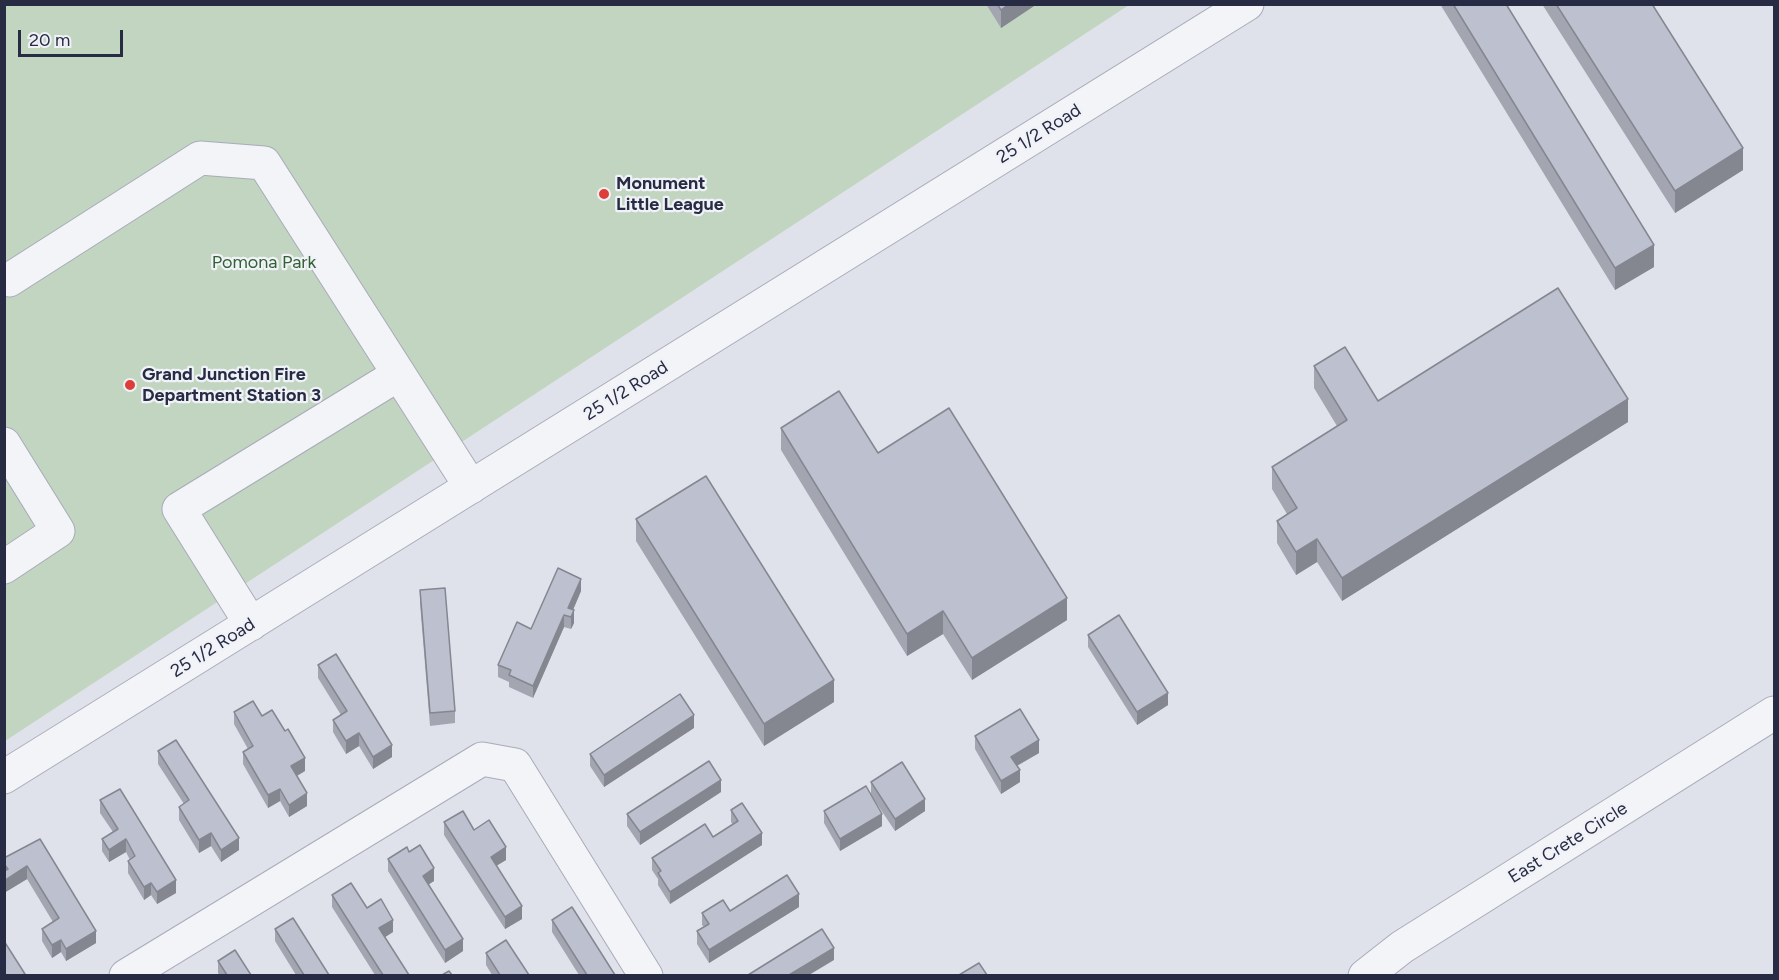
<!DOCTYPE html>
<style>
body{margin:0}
#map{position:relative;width:1779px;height:980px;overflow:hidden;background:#e0e2eb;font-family:Figtree,sans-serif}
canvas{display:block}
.frame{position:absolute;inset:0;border:6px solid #272c44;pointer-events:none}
.scale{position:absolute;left:18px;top:30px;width:105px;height:27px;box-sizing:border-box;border:3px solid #272c44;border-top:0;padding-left:8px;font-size:18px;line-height:21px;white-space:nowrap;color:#272c44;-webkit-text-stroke:4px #f0f2f8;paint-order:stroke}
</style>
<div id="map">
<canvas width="1779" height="980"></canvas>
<div class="frame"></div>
<div class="scale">20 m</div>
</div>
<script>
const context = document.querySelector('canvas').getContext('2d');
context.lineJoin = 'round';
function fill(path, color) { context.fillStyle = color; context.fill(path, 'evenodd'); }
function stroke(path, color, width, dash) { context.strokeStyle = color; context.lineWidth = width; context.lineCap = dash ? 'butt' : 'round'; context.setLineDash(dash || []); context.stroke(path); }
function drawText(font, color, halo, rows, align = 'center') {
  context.font = font + ' Figtree,sans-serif'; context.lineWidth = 4.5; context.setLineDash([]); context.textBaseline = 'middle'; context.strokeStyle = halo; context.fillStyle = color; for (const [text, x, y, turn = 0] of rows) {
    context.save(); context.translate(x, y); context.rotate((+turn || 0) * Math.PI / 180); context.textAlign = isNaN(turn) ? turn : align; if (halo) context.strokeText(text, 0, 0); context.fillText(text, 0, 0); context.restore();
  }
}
const green = new Path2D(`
 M 5,5 L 1129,5 L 5,741 Z`);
const minor = new Path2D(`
 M 9,280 L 200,158 L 264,163 L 471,487
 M 4,444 L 58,531 L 4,567
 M 251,624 L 179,509 L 399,374
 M 4,777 L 1247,4
 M 126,976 L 482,759 L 515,765 L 646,976
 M 1365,976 L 1402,947 L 1774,713`);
const wall = new Path2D(`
 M 986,4 L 1037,4 L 1001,28 Z
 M 1440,4 L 1506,4 L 1654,267 L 1615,290 Z
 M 1542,4 L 1652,4 L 1743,170 L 1675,213 Z
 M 1314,366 L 1378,401 L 1628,422 L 1342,601 L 1317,562 L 1296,575 L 1277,543 L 1277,521 L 1287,514 L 1272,489 L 1272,467 L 1337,426 L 1314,388 Z
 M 781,428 L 878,453 L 1067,620 L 972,680 L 943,634 L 907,656 L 781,450 Z
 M 636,519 L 834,702 L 764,746 L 636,541 Z
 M 420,590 L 455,711 L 455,723 L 430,726 L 420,603 Z
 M 581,591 L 573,610 L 574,623 L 571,629 L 564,627 L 533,698 L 509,687 L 509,682 L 498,677 L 498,665 L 531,629 Z
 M 1088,635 L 1168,705 L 1137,725 L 1088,647 Z
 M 318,665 L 392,757 L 373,769 L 359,746 L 346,754 L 333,732 L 333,720 L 341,715 L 318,678 Z
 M 234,712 L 262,716 L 305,771 L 297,776 L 307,806 L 289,817 L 280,801 L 268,808 L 243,764 L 243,752 L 248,749 L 234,724 Z
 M 694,728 L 604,787 L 590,766 L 590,754 Z
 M 975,736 L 1039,753 L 1017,766 L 1020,782 L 1001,794 L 975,749 Z
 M 158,751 L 239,850 L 221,862 L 211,846 L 199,853 L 179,820 L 179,807 L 184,804 L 158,764 Z
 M 871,782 L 925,811 L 895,831 L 871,795 Z
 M 721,792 L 640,845 L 627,826 L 627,814 Z
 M 100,800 L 176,893 L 157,904 L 151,895 L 144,900 L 128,873 L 128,861 L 130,860 L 126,852 L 109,862 L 102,851 L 102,839 L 113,832 L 100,813 Z
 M 731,810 L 762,845 L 670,904 L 658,885 L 658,879 L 652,870 L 652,858 L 713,837 L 733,825 L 731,822 Z
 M 824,811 L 882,826 L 840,851 L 824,823 Z
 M 444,822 L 474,830 L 506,860 L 496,866 L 522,919 L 505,929 L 444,835 Z
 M 40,839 L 96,943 L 66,961 L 61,952 L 52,958 L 42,941 L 42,929 L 53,922 L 27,879 L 4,893 L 4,858 Z
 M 409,852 L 434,881 L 429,884 L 463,951 L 445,963 L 388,871 L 388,859 Z
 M 332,895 L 367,908 L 393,932 L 385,937 L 409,975 L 375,975 L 332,907 Z
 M 799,907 L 709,963 L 697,944 L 697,931 L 704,927 L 702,925 L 702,913 Z
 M 552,920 L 615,975 L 579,975 L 552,932 Z
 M 275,929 L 329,975 L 296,975 L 275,941 Z
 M 486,953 L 529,975 L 492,975 L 486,965 Z
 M 218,961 L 251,975 L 219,975 L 218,973 Z`);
const shadedWall = new Path2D(`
 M 1009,4 L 1037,4 L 1001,28 L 1001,10 Z
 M 1743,148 L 1743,170 L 1675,213 L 1675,191 Z
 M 1654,245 L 1654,267 L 1615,290 L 1615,268 Z
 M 1628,399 L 1628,422 L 1342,601 L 1342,578 Z
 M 1317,539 L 1317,562 L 1296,575 L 1296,552 Z
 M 581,579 L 581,591 L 570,617 L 568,608 Z
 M 1067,598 L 1067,620 L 972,680 L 972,658 Z
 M 574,610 L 574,623 L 571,629 L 571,617 Z
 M 943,611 L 943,634 L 907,656 L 907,634 Z
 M 564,615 L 564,627 L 533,698 L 533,686 Z
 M 834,680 L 834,702 L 764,746 L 764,724 Z
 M 1168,693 L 1168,705 L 1137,725 L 1137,712 Z
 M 694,715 L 694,728 L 604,787 L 604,775 Z
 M 359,733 L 359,746 L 346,754 L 346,741 Z
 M 1039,740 L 1039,753 L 1011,769 L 1011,757 Z
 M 392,745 L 392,757 L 373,769 L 373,757 Z
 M 305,758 L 305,771 L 291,779 L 291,766 Z
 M 1020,770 L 1020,782 L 1001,794 L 1001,781 Z
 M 721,780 L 721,792 L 640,845 L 640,832 Z
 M 280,789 L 280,801 L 268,808 L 268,795 Z
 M 307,793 L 307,806 L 289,817 L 289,805 Z
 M 925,799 L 925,811 L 895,831 L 895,819 Z
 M 882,814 L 882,826 L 840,851 L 840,839 Z
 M 211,833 L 211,846 L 199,853 L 199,840 Z
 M 762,833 L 762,845 L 670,904 L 670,892 Z
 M 239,838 L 239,850 L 221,862 L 221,850 Z
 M 126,839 L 126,852 L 109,862 L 109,850 Z
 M 506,847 L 506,860 L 491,869 L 491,857 Z
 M 27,866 L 27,879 L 4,893 L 4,881 Z
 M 434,868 L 434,881 L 423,888 L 423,876 Z
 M 176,880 L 176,893 L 157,904 L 157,892 Z
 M 151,883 L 151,895 L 144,900 L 144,887 Z
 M 799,894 L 799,907 L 709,963 L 709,950 Z
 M 522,906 L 522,919 L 505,929 L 505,917 Z
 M 393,920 L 393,932 L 379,941 L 379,928 Z
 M 96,931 L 96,943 L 66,961 L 66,949 Z
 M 463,939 L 463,951 L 445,963 L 445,950 Z
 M 61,940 L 61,952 L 52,958 L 52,945 Z
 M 834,948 L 834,960 L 809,975 L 789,975 Z`);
const building = new Path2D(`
 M 997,4 L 1009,4 L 1001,10 Z
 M 1453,4 L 1506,4 L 1654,245 L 1615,268 Z
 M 1556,4 L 1652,4 L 1743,148 L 1675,191 Z
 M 1558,288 L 1628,399 L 1342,578 L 1317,539 L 1296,552 L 1277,521 L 1297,508 L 1272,467 L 1347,420 L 1314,366 L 1345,347 L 1378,401 Z
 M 839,391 L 878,453 L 949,408 L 1067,598 L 972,658 L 943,611 L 907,634 L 781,428 Z
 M 706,476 L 834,680 L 764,724 L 636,519 Z
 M 558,568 L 581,579 L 568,608 L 574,610 L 571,617 L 564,615 L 533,686 L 509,675 L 511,670 L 498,665 L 517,622 L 531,629 Z
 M 445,588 L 455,711 L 430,713 L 420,590 Z
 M 1119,615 L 1168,693 L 1137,712 L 1088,635 Z
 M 336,654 L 392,745 L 373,757 L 359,733 L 346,741 L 333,720 L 347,711 L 318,665 Z
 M 680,694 L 694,715 L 604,775 L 590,754 Z
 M 253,701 L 262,716 L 272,710 L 285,731 L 288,729 L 305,758 L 291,766 L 307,793 L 289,805 L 280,789 L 268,795 L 243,752 L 253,746 L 234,712 Z
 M 1020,709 L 1039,740 L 1011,757 L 1020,770 L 1001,781 L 975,736 Z
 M 176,740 L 239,838 L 221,850 L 211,833 L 199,840 L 179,807 L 189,800 L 158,751 Z
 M 709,761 L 721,780 L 640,832 L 627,814 Z
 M 902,762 L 925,799 L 895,819 L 871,782 Z
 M 866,786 L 882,814 L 840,839 L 824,811 Z
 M 120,789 L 176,880 L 157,892 L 151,883 L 144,887 L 128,861 L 135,856 L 126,839 L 109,850 L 102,839 L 118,829 L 100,800 Z
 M 742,803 L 762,833 L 670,892 L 658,873 L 661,871 L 652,858 L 705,824 L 713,837 L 738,821 L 731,810 Z
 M 463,811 L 474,830 L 489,820 L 506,847 L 491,857 L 522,906 L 505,917 L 444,822 Z
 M 40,839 L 96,931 L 66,949 L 61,940 L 52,945 L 42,929 L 59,918 L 27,866 L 4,881 L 4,871 L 8,869 L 4,864 L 4,858 Z
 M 420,845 L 434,868 L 423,876 L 463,939 L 445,950 L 388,859 L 407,847 L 409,852 Z
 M 787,875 L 799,894 L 709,950 L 697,931 L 709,924 L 702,913 L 723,900 L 730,911 Z
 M 351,883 L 367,908 L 381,899 L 393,920 L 379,928 L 409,975 L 383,975 L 332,895 Z
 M 572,907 L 615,975 L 587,975 L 552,920 Z
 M 293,918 L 329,975 L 304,975 L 275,929 Z
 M 822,929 L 834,948 L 789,975 L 748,975 Z
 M 506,940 L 529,975 L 500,975 L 486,953 Z
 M 4,941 L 25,974 L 22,975 L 4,975 Z
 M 235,950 L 251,975 L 227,975 L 218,961 Z
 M 979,963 L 987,975 L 959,975 Z
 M 449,971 L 452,975 L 442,975 Z`);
const markers = [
 [604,194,6,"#dd3f38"],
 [130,385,6,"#dd3f38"]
];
const streetNames = [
 ["25 1/2 Road",1039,134,-32],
 ["25 1/2 Road",626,391,-32],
 ["25 1/2 Road",213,648,-32],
 ["East Crete Circle",1568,843,-32]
];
const poiNames = [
 ["Monument",616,184],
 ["Little League",616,205],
 ["Grand Junction Fire",142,375],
 ["Department Station 3",142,396]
];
const parkNames = [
 ["Pomona Park",264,263]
];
fill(green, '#c1d5c0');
stroke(minor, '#a8abb9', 35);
stroke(minor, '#f3f4f8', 33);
fill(wall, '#a3a5b1');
fill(shadedWall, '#848690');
fill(building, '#bdc0ce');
stroke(building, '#848690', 1.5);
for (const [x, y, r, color] of markers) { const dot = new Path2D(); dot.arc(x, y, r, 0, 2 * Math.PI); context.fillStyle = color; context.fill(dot); stroke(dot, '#f0f2f8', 2); }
drawText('18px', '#272c44', '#f0f2f8', streetNames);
drawText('bold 18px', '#272c44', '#f0f2f8', poiNames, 'left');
drawText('18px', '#326133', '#f0f2f8', parkNames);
</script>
